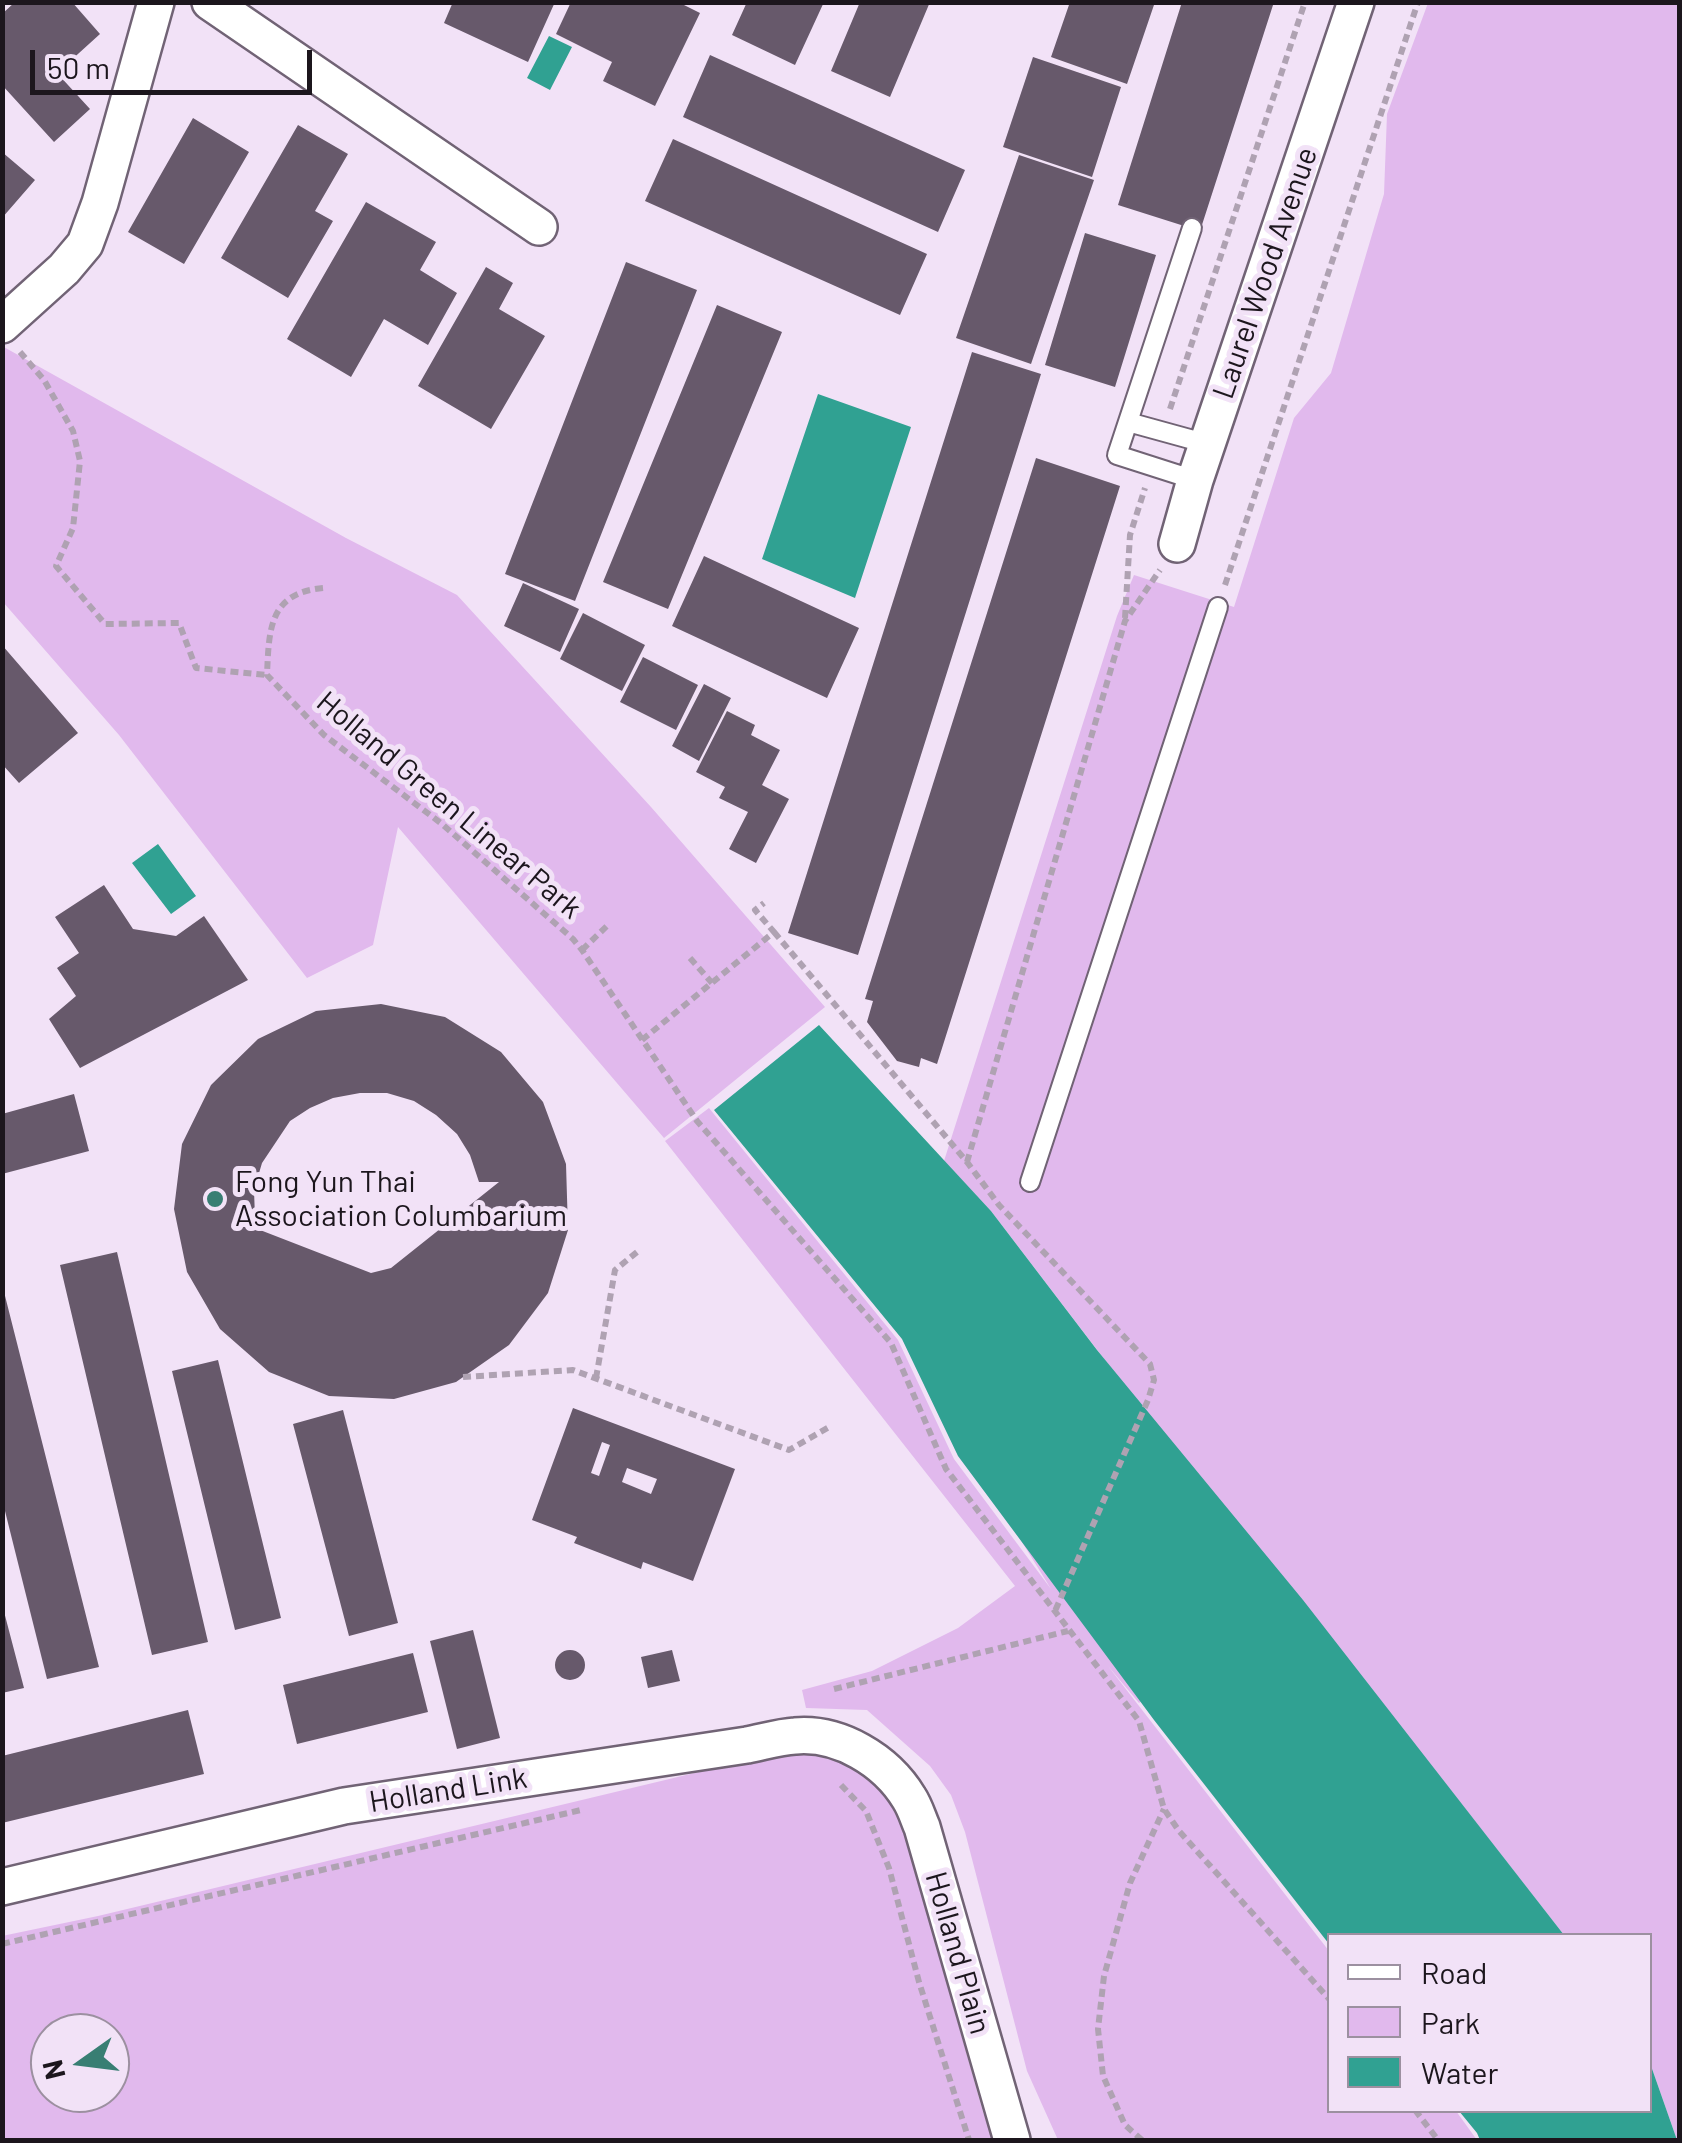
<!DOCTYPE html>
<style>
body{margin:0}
#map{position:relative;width:1682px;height:2143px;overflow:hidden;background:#f2e2f7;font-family:Barlow,sans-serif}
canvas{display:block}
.frame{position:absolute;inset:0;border:5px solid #1c161d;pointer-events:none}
.legend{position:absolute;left:1327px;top:1933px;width:325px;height:180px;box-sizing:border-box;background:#f2e2f7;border:2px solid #9c90a0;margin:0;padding:12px 18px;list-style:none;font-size:30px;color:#1c161d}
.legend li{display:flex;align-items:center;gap:20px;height:50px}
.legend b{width:50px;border:2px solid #9c90a0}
.north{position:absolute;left:30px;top:2013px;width:100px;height:100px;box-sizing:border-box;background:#f2e2f7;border:2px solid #9c90a0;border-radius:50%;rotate:256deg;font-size:28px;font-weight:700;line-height:40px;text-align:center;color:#1c161d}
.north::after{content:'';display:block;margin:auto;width:35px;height:45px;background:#387e73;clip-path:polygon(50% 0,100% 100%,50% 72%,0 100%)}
.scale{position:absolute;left:30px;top:50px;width:282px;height:45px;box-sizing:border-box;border:5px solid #1c161d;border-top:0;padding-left:12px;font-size:30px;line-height:35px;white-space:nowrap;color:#1c161d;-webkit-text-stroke:8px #f2e2f7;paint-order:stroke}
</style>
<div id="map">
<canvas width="1682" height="2143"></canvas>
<div class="frame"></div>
<ul class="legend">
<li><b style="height:12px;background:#fff"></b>Road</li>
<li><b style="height:28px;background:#e1b9ed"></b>Park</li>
<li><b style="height:28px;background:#30a192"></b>Water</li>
</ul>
<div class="north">N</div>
<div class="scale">50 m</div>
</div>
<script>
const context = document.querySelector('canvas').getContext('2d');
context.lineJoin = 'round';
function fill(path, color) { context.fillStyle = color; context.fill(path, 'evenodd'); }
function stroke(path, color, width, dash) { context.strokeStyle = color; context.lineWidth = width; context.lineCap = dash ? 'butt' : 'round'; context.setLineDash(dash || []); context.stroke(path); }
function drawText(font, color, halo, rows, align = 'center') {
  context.font = font + ' Barlow,sans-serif'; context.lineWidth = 10; context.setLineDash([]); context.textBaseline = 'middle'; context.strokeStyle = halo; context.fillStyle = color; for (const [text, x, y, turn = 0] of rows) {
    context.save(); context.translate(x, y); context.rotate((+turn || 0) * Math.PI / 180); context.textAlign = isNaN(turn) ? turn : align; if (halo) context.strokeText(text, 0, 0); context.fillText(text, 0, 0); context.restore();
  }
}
const green = new Path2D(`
 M 1428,3 L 1679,3 L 1679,2140 L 1677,2140 L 1650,2063 L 1650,1936 L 1564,1935 L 1287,1582 L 1139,1703 L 1108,1666 L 1329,1951 L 1330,2110 L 1456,2111 L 1477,2140 L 1058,2140 L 1027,2071 L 965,1832 L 951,1795 L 930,1766 L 867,1710 L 806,1708 L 802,1690 L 872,1671 L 958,1628 L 1015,1586 L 665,1141 L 709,1108 L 898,1340 L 954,1459 L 1051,1589 L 980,1474 L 1111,1368 L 991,1211 L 944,1161 L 1117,616 L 1134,575 L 1234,607 L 1294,418 L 1331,373 L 1384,194 L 1387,114 Z
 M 2,346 L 346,538 L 457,595 L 651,807 L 825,1007 L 664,1138 L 398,827 L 373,945 L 307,978 L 119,735 L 3,602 Z
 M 813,1749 C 831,1754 868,1769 880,1782 C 893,1796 899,1819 905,1835 L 983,2112 L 993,2140 L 3,2140 L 2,1936 L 98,1916 L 782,1752 ZM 50,2033 L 110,2033 L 110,2093 L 50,2093 Z`);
const water = new Path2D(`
 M 549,36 L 572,47 L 550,90 L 527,78 Z
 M 818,394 L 911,427 L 855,598 L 762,559 Z
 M 158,844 L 196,896 L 171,914 L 132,863 Z
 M 819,1025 L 991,1211 L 1097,1350 L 1303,1600 L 1564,1935 L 1330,1936 L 1329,1944 L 1154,1720 L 958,1456 L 902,1339 L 714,1110 Z
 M 1650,2063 L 1677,2140 L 1480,2140 L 1477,2133 L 1459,2111 L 1650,2110 Z`);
const building = new Path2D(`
 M 15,2 L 72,2 L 100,34 L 57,73 L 90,109 L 54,142 L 2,85 L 2,14 Z
 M 453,2 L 555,2 L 528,62 L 444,23 Z
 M 571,2 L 678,2 L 700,13 L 655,106 L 603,81 L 612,62 L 556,34 Z
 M 747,2 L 824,2 L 795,65 L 732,35 Z
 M 860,2 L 930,2 L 890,97 L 831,71 Z
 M 1070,2 L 1155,2 L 1127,84 L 1051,57 Z
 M 1182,2 L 1274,2 L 1200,231 L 1118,205 Z
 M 710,55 L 965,170 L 938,232 L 683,117 Z
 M 1033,57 L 1121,87 L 1092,177 L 1003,147 Z
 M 193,118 L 249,152 L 184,264 L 128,232 Z
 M 298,125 L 348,154 L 315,211 L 333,221 L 288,298 L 221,258 Z
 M 673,139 L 927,254 L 900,315 L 645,201 Z
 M 2,152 L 35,180 L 2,218 Z
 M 1019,155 L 1094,180 L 1031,364 L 956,338 Z
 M 366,202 L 436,242 L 420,270 L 457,293 L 428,345 L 384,319 L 351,377 L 287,339 Z
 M 1085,233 L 1156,255 L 1115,387 L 1045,365 Z
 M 626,262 L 697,290 L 575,601 L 505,574 Z
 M 486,267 L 513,283 L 499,309 L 545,336 L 491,429 L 418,386 Z
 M 717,305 L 782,332 L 668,609 L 603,582 Z
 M 972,352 L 1041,374 L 858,955 L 788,933 Z
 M 1036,458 L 1120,486 L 937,1064 L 921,1058 L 919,1067 L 897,1061 L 867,1022 L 873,1001 L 865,999 Z
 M 704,556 L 859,628 L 827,698 L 672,626 Z
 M 523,583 L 579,609 L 560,652 L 504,626 Z
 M 583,613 L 645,645 L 622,691 L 560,659 Z
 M 2,645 L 78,733 L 19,783 L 2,764 Z
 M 643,657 L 698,685 L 676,730 L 620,702 Z
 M 704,684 L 731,698 L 699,761 L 672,746 Z
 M 727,711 L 755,725 L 751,735 L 780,750 L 762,785 L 789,799 L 756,863 L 729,849 L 748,812 L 719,798 L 725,787 L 696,772 Z
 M 104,885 L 133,929 L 176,936 L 204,916 L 248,980 L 80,1068 L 49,1019 L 76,996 L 57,968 L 79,953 L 55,917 Z
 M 381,1004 L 445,1017 L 501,1052 L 543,1102 L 566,1164 L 568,1230 L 548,1293 L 509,1345 L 456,1382 L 394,1399 L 329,1396 L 269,1372 L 220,1329 L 187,1272 L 174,1209 L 182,1144 L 211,1085 L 258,1039 L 316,1011 ZM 360,1093 L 387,1093 L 414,1101 L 436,1115 L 457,1134 L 470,1155 L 479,1182 L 499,1182 L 391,1268 L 371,1273 L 242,1223 L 255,1218 L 254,1190 L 262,1163 L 290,1121 L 310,1108 L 333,1098 Z
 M 74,1094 L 89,1151 L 2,1174 L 2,1114 Z
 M 117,1252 L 208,1642 L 152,1655 L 60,1265 Z
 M 2,1284 L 99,1667 L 47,1679 L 2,1499 Z
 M 218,1360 L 281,1618 L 235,1630 L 172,1371 Z
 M 573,1408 L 735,1469 L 693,1581 L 643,1562 L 641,1569 L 574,1543 L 577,1537 L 532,1520 ZM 602,1442 L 610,1445 L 599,1476 L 591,1473 ZM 627,1468 L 657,1479 L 651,1494 L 622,1482 Z
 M 343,1410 L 398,1623 L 349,1636 L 293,1424 Z
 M 2,1604 L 24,1688 L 2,1693 Z
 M 473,1630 L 500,1738 L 457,1749 L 430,1641 Z
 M 672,1650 L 680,1681 L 648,1688 L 641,1657 Z
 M555 1665a15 15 0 1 1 30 0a15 15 0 1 1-30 0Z
 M 413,1653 L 428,1712 L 297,1744 L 283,1685 Z
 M 188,1710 L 204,1774 L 2,1823 L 2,1756 Z`);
const path = new Path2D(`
 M 20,352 L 44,380 L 73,431 L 80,461 L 73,528 L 56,566 L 105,624 L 179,623 L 196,668 L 267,675
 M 1170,409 L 1305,2
 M 1225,585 L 1418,2
 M 323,588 C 269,593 269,629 267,675 L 324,735 L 442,824 L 573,939 L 582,950 L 697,1121 L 891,1343 L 946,1469 L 1139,1721 L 1164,1809 L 1179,1831 L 1330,2000
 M 1125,618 L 1130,535 L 1145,488
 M 774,932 L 967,1162 L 999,1205 L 1150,1364 L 1154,1380 L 1148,1400 L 1055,1611
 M 582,950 L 609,924
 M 690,958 L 712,983
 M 642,1040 L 774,932 L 755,910 L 764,903
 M 967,1162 L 1125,621 L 1160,570
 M 463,1377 L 573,1370 L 789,1450 L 831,1426
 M 596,1378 L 615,1270 L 637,1252
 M 834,1689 L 1068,1631
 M 841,1785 L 866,1811 L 889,1868 L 919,1982 L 969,2140
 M 2,1944 L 581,1810
 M 1415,2110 L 1438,2140
 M 1142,2140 L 1125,2125 L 1103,2076 L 1098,2029 L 1104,1976 L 1130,1883 L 1164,1809`);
const service = new Path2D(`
 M 1192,228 L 1117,455 L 1195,480
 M 1128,422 L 1208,444
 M 1030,1182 L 1218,607`);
const minor = new Path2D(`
 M 210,2 L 539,227
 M 2,325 L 64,269 L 85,244 L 100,203 L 156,2
 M 1177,544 L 1195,480 L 1356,2
 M 2,1887 L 344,1806 L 747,1745 C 763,1742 779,1737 795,1736 C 839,1732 886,1760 909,1798 C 915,1807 918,1818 922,1827 L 1012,2140`);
const markers = [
 [215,1199,10,"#387e73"]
];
const streetNames = [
 ["Laurel Wood Avenue",1265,273,-71],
 ["Holland Green Linear Park",449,805,40],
 ["Holland Link",448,1790,-9],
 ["Holland Plain",958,1953,74]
];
const poiNames = [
 ["Fong Yun Thai",235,1182],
 ["Association Columbarium",235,1216]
];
fill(green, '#e1b9ed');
fill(water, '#30a192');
fill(building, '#67596b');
stroke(service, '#716375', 22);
stroke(minor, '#716375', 40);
stroke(path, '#afa2b2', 6, [8, 5]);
stroke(service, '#fff', 18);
stroke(minor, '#fff', 35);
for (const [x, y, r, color] of markers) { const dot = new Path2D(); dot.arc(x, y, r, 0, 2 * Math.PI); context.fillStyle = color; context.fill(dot); stroke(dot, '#f2e2f7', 4); }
drawText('30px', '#1c161d', '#f2e2f7', streetNames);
drawText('30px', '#1c161d', '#f2e2f7', poiNames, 'left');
</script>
